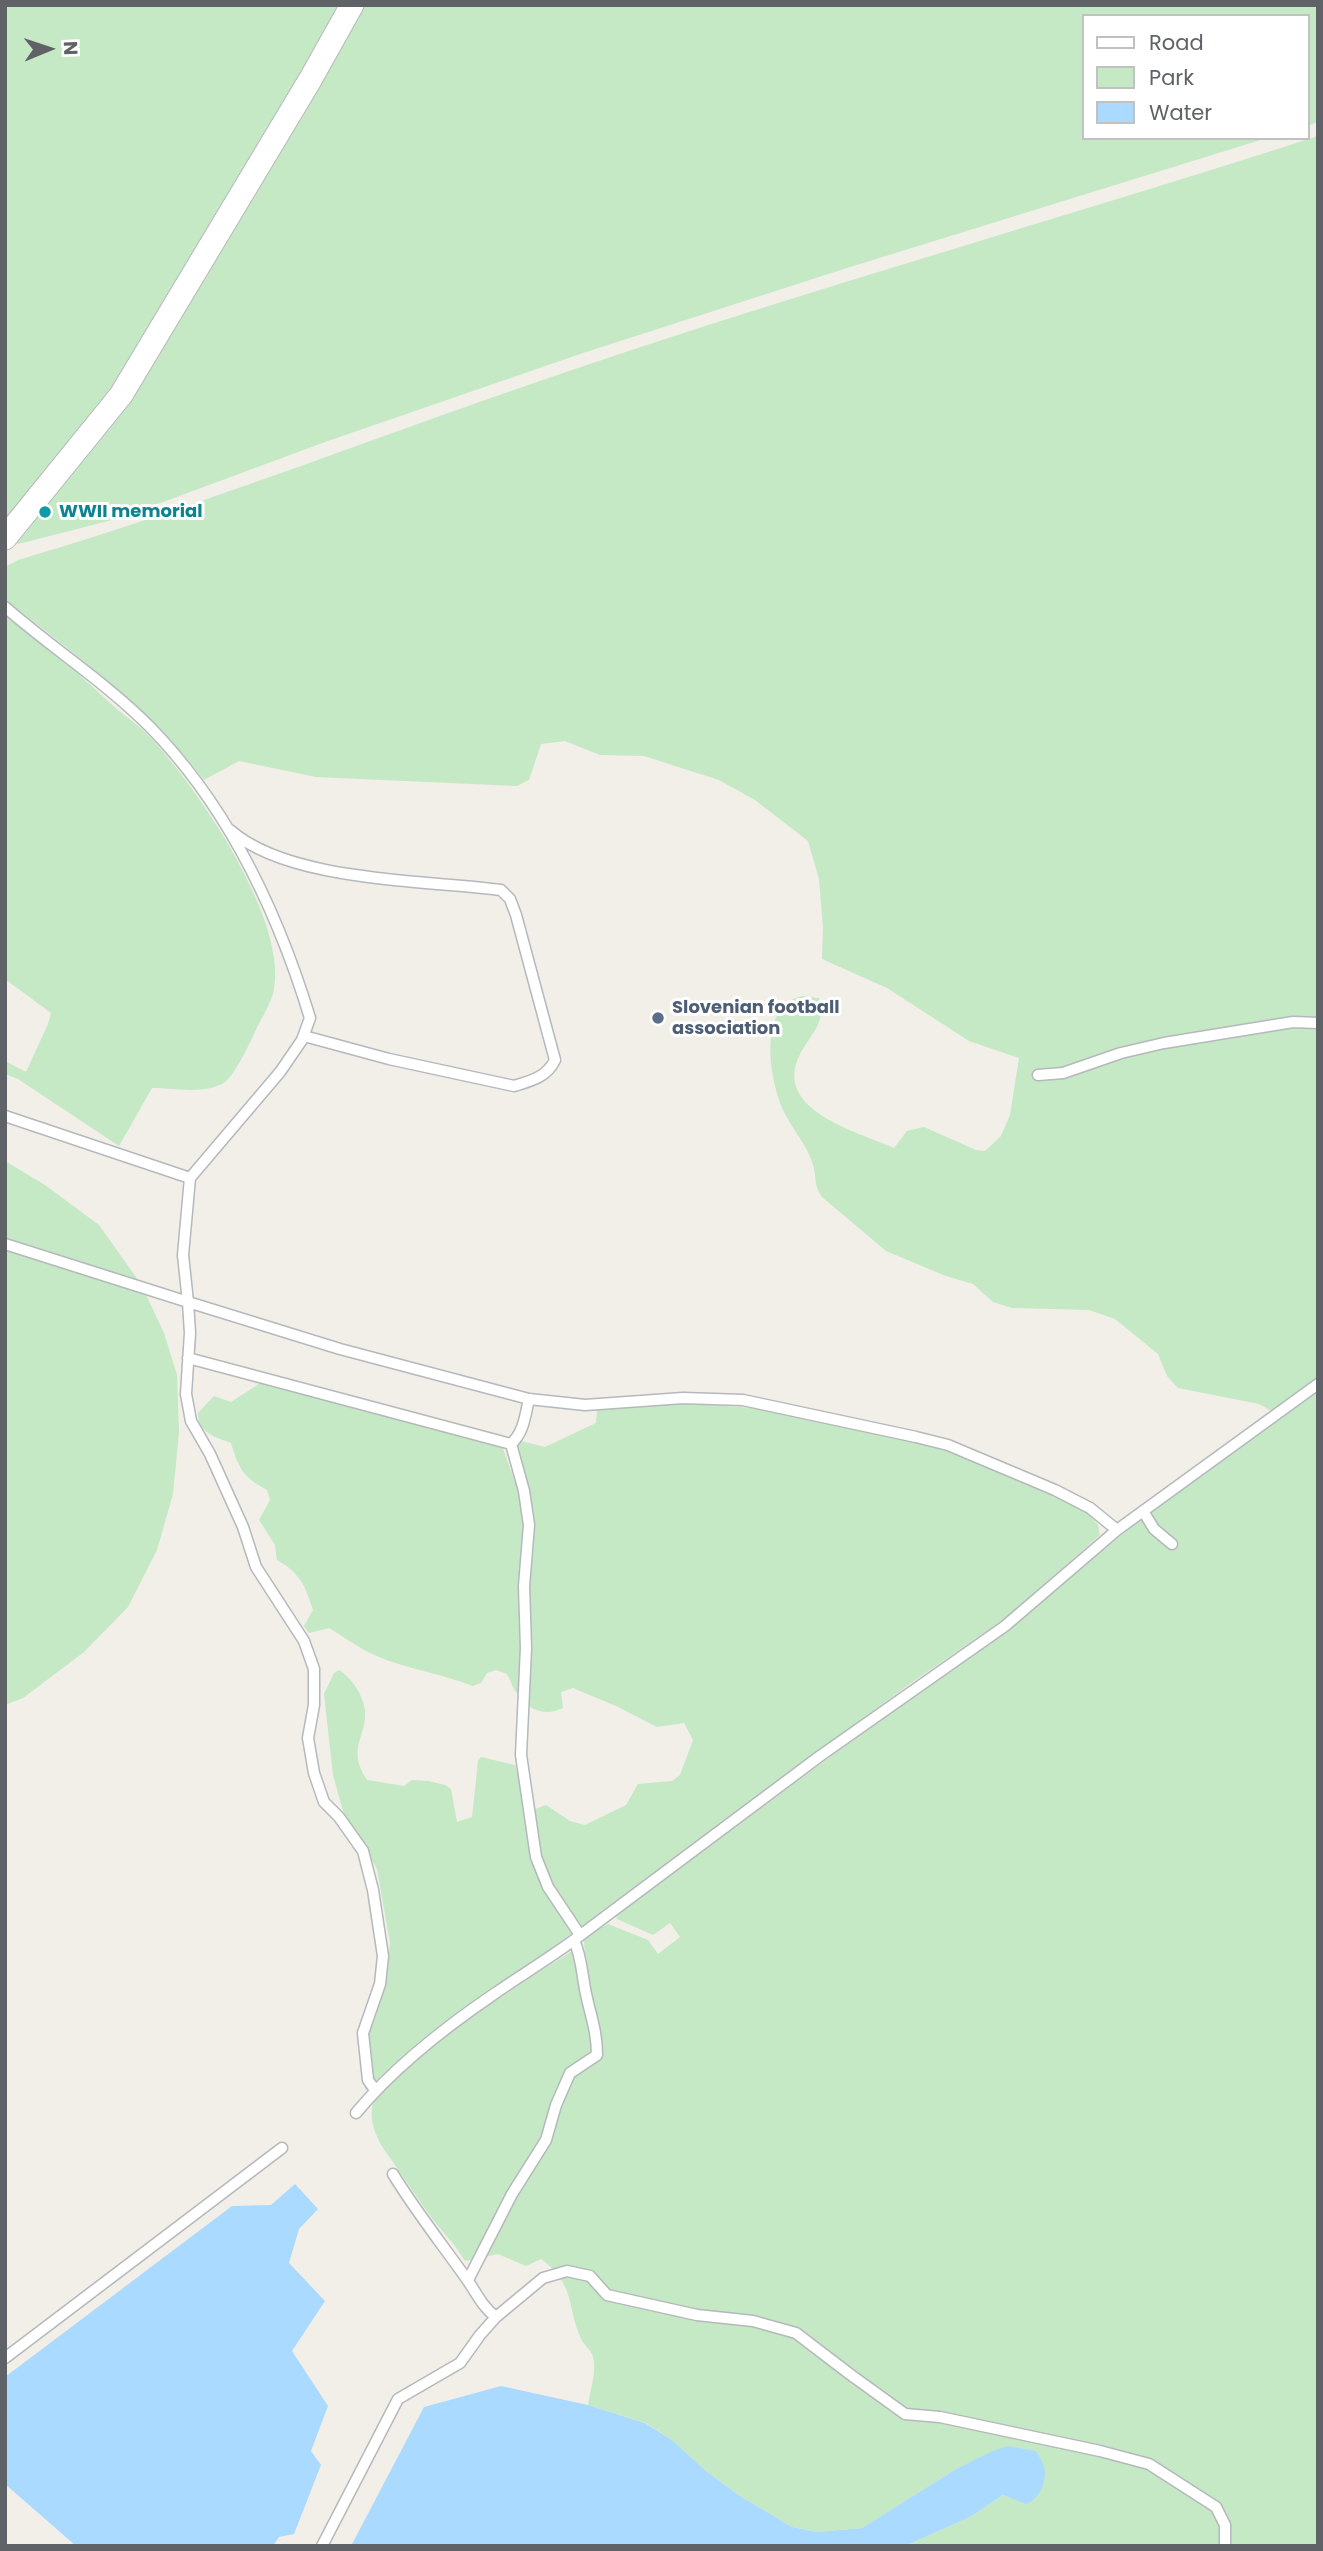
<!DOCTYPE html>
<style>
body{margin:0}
#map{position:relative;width:1323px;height:2551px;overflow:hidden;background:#f1efe8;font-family:Poppins,sans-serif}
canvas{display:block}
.frame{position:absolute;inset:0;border:7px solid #5f6368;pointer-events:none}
.legend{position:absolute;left:1082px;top:14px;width:228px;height:126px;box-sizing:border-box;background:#fff;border:2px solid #bfc1c3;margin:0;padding:9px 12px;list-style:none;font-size:21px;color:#5f6368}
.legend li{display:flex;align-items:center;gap:14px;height:35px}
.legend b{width:35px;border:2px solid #bfc1c3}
.north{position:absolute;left:14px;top:14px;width:70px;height:70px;-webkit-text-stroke:5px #fff;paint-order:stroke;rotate:88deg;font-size:19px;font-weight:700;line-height:28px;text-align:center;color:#5f6368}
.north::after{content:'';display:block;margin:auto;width:24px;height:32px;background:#5f6368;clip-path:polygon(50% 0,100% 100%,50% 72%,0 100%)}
</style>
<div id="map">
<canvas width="1323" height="2551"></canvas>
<div class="frame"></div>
<ul class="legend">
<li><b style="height:9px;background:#fff"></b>Road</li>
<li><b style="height:19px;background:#c5e8c5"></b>Park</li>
<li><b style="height:19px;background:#aadaff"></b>Water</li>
</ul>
<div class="north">N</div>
</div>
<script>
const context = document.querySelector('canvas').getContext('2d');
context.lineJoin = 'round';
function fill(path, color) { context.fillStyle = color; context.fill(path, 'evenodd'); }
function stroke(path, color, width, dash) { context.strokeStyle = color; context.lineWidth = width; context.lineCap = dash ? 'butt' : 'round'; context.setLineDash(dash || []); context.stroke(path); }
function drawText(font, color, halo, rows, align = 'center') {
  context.font = font + ' Poppins,sans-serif'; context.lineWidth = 6; context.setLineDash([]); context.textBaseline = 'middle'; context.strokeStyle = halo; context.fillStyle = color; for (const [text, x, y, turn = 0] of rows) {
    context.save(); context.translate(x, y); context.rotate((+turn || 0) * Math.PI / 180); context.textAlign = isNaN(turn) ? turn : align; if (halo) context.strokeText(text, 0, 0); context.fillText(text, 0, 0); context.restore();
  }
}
const green = new Path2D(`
 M 5,5 L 343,5 L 116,388 L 5,527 Z
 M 361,5 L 1318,5 L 1318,122 L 1307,126 L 1307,16 L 1083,16 L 1083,138 L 1267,138 L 847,268 L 583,353 L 325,442 L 120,518 L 18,544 L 15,542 Z
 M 1318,136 L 1318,1378 L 1273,1412 L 1259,1404 L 1178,1388 L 1167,1376 L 1158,1354 L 1115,1319 L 1089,1310 L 1012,1308 L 993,1302 L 973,1284 L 946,1276 L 886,1251 L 822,1197 C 813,1184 817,1175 812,1162 C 806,1143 791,1128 783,1110 C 770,1080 756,1005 803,996 C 807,996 814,998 819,998 C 825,1020 816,1029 804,1047 C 765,1108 853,1130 894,1148 L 907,1131 L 924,1127 L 976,1150 L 985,1151 L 1001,1136 L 1010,1115 L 1019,1058 L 969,1041 L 887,988 L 822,959 L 823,927 L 819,879 L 808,841 L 755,800 L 719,780 L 644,756 L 600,755 L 565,741 L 541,744 L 529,780 L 517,786 L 316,777 L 239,761 L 204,780 C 150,709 76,654 5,600 L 5,567 L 18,560 C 209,504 395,429 584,366 C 827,284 1074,215 1318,136 Z
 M 5,615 C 46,641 82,678 118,710 C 128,718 138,725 147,734 C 194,782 292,924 273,994 C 269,1007 260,1020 255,1032 C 250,1043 234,1076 225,1082 C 206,1095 174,1088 152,1088 L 119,1146 L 18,1079 L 5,1074 L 5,1061 L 26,1072 L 48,1024 L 51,1013 L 5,979 Z
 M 5,1161 L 45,1185 L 99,1225 L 141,1284 L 164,1333 L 177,1375 L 179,1432 L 173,1494 L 157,1550 L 128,1607 L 84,1652 L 23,1698 L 5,1705 Z
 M 276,1376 L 498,1435 L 522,1501 L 524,1532 L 522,1697 L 515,1691 L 507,1674 L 496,1670 L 487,1673 L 481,1683 L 473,1686 C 440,1673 405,1669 372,1654 C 357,1647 343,1636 329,1628 L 309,1633 L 304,1626 L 313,1610 C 305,1585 300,1573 277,1560 L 275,1545 L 259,1520 L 270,1500 L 267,1490 C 243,1477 239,1469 231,1443 C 215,1437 198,1433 198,1413 L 214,1396 L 231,1402 L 265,1380 Z
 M 1318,1389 L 1318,2546 L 905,2546 L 970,2517 L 1003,2495 L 1011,2498 L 1007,2446 L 956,2469 L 862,2528 L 817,2532 L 792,2527 L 740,2496 L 707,2472 L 672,2440 L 646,2423 L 588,2405 C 590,2391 597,2371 593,2357 C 591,2350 584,2345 581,2339 C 566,2304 576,2285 541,2259 L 526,2266 L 498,2254 L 465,2261 L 455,2246 L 433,2220 L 381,2145 C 376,2135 370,2121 372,2109 C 375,2074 540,1971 574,1950 L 585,1960 L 584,1940 L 596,1930 L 608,1924 L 648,1940 L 658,1954 L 680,1937 L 670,1923 L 653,1935 L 617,1919 L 616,1915 L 845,1746 L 996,1640 L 1130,1528 Z
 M 680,1403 L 770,1409 L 946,1450 L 1056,1495 L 1090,1515 L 1098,1525 L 1100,1535 L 1007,1617 L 908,1685 L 582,1926 L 576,1925 L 552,1889 L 539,1856 L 533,1810 L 546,1805 L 570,1821 L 585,1825 L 626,1805 L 638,1784 L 672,1781 L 680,1775 L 693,1740 L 684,1723 L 657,1727 L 616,1706 L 573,1688 L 561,1692 L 563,1708 C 550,1714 542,1713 530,1707 C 531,1667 526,1627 528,1588 C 528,1574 533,1560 534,1545 C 535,1510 527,1478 516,1445 L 517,1440 L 545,1447 L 596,1423 L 597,1410 Z
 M 339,1670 C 352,1678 363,1695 365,1711 C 367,1737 346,1748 367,1780 L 404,1786 L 412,1780 L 428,1781 L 445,1785 L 451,1789 L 457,1822 L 472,1817 L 478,1761 L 481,1757 L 515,1765 L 522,1786 L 528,1831 L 572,1933 L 531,1964 L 485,1994 L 365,2090 L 365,2041 L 376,2016 L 384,1987 L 390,1943 L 377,1869 L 343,1811 L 333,1775 L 324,1694 L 334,1673 Z`);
const water = new Path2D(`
 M 295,2184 L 318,2209 L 299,2229 L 289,2263 L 325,2301 L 292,2351 L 328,2406 L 311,2451 L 321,2465 L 294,2534 L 279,2537 L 273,2546 L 76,2546 L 5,2484 L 5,2377 L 232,2206 L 271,2205 Z
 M 501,2386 L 588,2405 L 645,2423 L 672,2440 L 707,2472 L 740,2496 L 792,2527 L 817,2532 L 862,2528 L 956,2469 L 993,2451 L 1007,2446 L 1036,2451 C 1039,2457 1045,2465 1045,2472 C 1045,2485 1039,2499 1026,2504 L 1003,2495 L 970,2517 L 905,2546 L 351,2546 L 424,2407 Z`);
const lane = new Path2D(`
 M 5,607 C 52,648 105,682 149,726 C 227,805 278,913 310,1018 L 302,1040 L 280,1072 L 190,1178 L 183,1255 L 188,1302 L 340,1349 L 529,1399 L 585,1405 L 683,1398 L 743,1400 L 916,1437 L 948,1445 L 1055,1490 L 1090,1508 L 1117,1530
 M 230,830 C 289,882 425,880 501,890 L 510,899 L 516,915 L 555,1060 C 547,1077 531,1081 514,1086 L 389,1059 L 304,1036
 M 1038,1075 L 1063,1073 L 1121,1053 L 1164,1043 L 1293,1022 L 1318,1023
 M 5,1116 L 190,1178
 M 5,1244 L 188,1302 L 190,1333 L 186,1394 L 191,1421 L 210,1454 L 243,1527 L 256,1567 L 304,1641 L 314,1669 L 314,1705 L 308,1738 L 314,1773 L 324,1802 L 339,1817 L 363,1851 L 373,1890 L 383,1956 L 380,1984 L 363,2033 L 368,2080 L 375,2090
 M 188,1358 L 511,1444 L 524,1491 L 529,1525 L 524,1586 L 526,1648 L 521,1755 L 536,1857 L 548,1887 L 580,1935
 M 511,1444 C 524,1432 525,1416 529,1399
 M 1143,1511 L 1154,1529 L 1172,1544
 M 356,2113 C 394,2067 444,2028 494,1994 C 520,1976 548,1959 574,1940
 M 393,2174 C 415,2210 441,2243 466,2278 C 476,2292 482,2307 496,2317 L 543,2278 L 567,2271 L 590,2276 L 607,2295 L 697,2315 L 753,2321 L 796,2333 L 851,2375 L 905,2414 L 940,2417 L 1100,2451 L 1149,2464 L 1216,2507 L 1225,2525 L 1225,2546
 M 468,2280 L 512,2194 L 546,2140 L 556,2105 L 570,2073 L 597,2055 C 597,2032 591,2017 586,1994 C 582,1976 582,1958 574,1940 L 820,1756 L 1005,1626 L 1117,1530 L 1318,1384
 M 5,2358 L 282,2148
 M 322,2546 L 398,2399 L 460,2363 L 480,2335 L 496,2317`);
const street = new Path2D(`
 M 5,538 L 121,395 L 310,80 L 352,5`);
const markers = [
 [45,512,7,"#0f9aa8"],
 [658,1018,7,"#5c6f8a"]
];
const cultureNames = [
 ["WWII memorial",59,512]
];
const serviceNames = [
 ["Slovenian football",672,1008],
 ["association",672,1029]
];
fill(green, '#c5e8c5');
fill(water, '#aadaff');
stroke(lane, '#b5b8bc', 13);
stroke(street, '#b5b8bc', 25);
stroke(lane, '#fff', 10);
stroke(street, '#fff', 23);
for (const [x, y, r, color] of markers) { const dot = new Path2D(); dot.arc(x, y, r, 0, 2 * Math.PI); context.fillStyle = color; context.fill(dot); stroke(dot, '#fff', 2.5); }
drawText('bold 18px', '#0d838f', '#fff', cultureNames, 'left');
drawText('bold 18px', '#4e5e75', '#fff', serviceNames, 'left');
</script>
